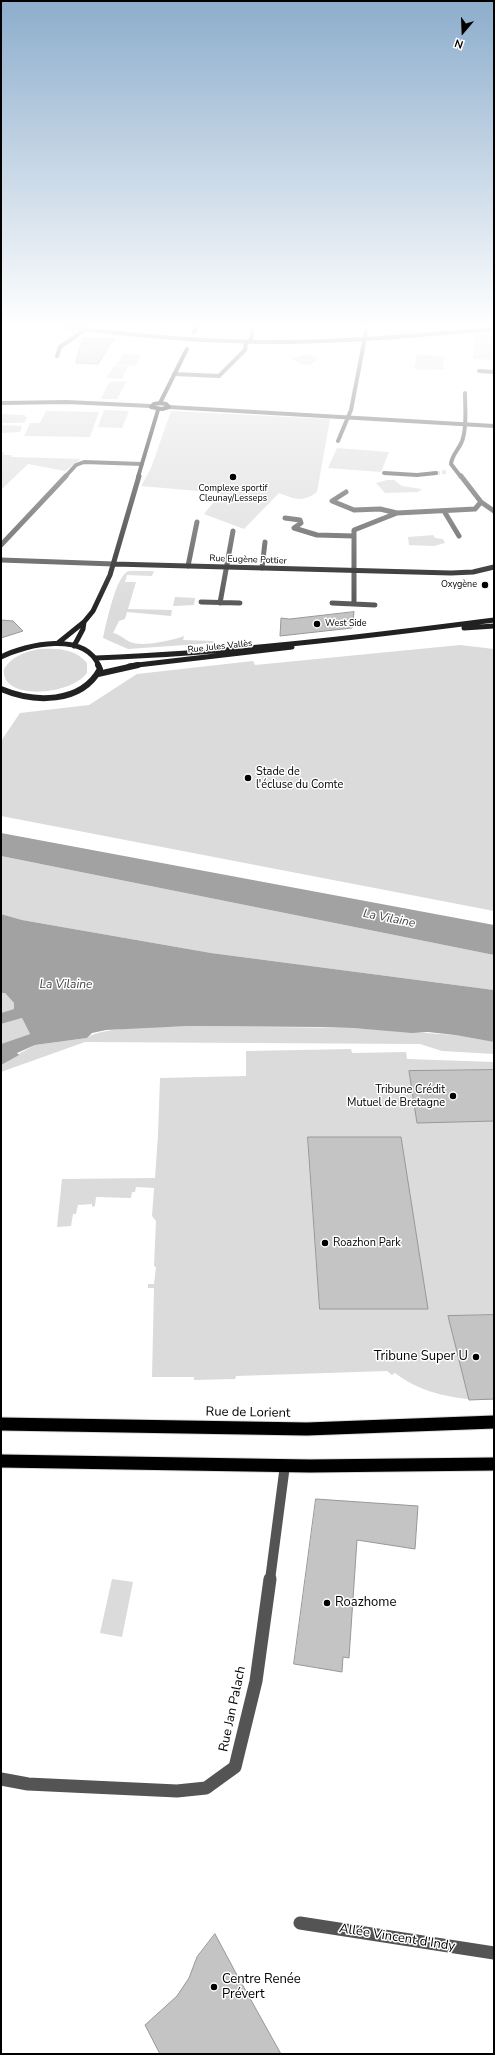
<!DOCTYPE html>
<meta charset="utf-8">
<style>
body{margin:0}
#map{position:relative;width:495px;height:2055px;overflow:hidden;background:#fff;font-family:"Nunito Sans",sans-serif}
canvas{display:block}
.frame{position:absolute;inset:0;border:2px solid #000;pointer-events:none}
.north{position:absolute;left:443px;top:12px;width:40px;height:40px;-webkit-text-stroke:3px #fff;paint-order:stroke;rotate:199deg;font-size:11px;font-weight:700;line-height:16px;text-align:center;color:#000}
.north::after{content:'';display:block;margin:auto;width:14px;height:18px;background:#000;clip-path:polygon(50% 0,100% 100%,50% 72%,0 100%)}
</style>
<div id="map">
<canvas width="495" height="2055"></canvas>
<div class="frame"></div>
<div class="north">N</div>
</div>
<script>
const context = document.querySelector('canvas').getContext('2d');
context.lineJoin = 'round';
function fill(path, color) { context.fillStyle = color; context.fill(path, 'evenodd'); }
function stroke(path, color, width, dash) { context.strokeStyle = color; context.lineWidth = width; context.lineCap = dash ? 'butt' : 'round'; context.setLineDash(dash || []); context.stroke(path); }
function drawText(font, color, halo, rows, align = 'center') {
  context.font = font + ' "Nunito Sans",sans-serif'; context.lineWidth = 3; context.setLineDash([]); context.textBaseline = 'middle'; context.strokeStyle = halo; context.fillStyle = color; for (const [text, x, y, turn = 0] of rows) {
    context.save(); context.translate(x, y); context.rotate((+turn || 0) * Math.PI / 180); context.textAlign = isNaN(turn) ? turn : align; if (halo) context.strokeText(text, 0, 0); context.fillText(text, 0, 0); context.restore();
  }
}
const green = new Path2D(`
 M 475,334 L 494,335 L 494,360 L 473,359 Z
 M 124,354 L 141,355 L 135,366 L 115,365 Z
 M 306,354 L 313,356 L 317,359 C 309,369 300,364 291,359 Z
 M 417,355 L 444,356 L 443,370 L 414,369 Z
 M 114,366 L 128,366 L 122,379 L 106,378 Z
 M 127,381 L 117,399 L 101,399 L 109,382 Z
 M 104,410 L 129,411 L 122,428 L 98,427 Z
 M 46,411 L 99,412 L 90,437 L 24,436 L 30,423 L 40,423 Z
 M 171,411 L 330,419 L 317,492 C 302,503 295,499 279,493 L 244,529 L 204,514 L 221,493 L 141,486 L 151,468 Z
 M 1,414 L 25,415 L 25,417 L 27,417 L 25,422 L 21,423 L 1,423 Z
 M 1,425 L 22,426 L 20,432 L 1,433 Z
 M 337,448 L 389,452 L 381,472 L 328,468 Z
 M 1,452 L 4,452 L 3,455 L 12,455 L 11,457 L 13,457 L 81,459 L 65,471 L 28,464 L 1,490 Z
 M 387,480 L 394,480 L 402,486 L 422,489 L 418,492 L 385,493 L 376,483 Z
 M 433,535 L 435,538 L 443,539 L 445,543 L 434,546 L 409,545 L 408,537 Z
 M 129,571 L 154,571 L 152,576 L 127,575 L 125,582 L 136,582 L 128,609 L 172,610 L 171,616 L 127,612 L 125,619 L 119,621 L 113,633 C 119,634 124,639 130,642 C 142,647 171,641 184,636 L 183,640 L 214,641 L 213,643 L 128,649 L 103,638 C 106,625 116,574 129,571 Z
 M 175,597 L 195,598 L 194,605 L 173,606 Z
 M 460,645 L 494,649 L 494,911 L 1,816 L 1,741 L 20,713 L 89,705 L 137,674 L 253,661 L 255,665 Z
 M 39,649 C 56,648 75,648 87,663 L 87,673 C 70,696 0,701 4,669 C 12,656 25,652 39,649 Z
 M 1,856 L 494,955 L 494,990 L 211,953 L 22,920 L 1,914 Z
 M 1,993 L 5,993 L 14,1003 L 14,1009 L 1,1013 Z
 M 22,1018 L 30,1034 L 1,1044 L 1,1024 Z
 M 188,1026 L 353,1028 L 455,1035 L 494,1042 L 494,1054 L 442,1051 L 420,1044 L 85,1042 L 1,1072 L 1,1065 L 4,1062 L 35,1045 L 87,1038 C 101,1026 167,1027 188,1026 Z
 M 351,1049 L 352,1053 L 406,1052 L 407,1059 L 494,1062 L 494,1400 C 458,1400 424,1395 395,1373 L 392,1375 L 387,1371 L 236,1376 L 235,1379 L 194,1380 L 194,1377 L 152,1377 L 154,1288 L 148,1288 L 148,1284 L 154,1284 L 156,1267 L 154,1266 L 156,1221 L 152,1216 L 154,1188 L 136,1187 L 135,1192 L 132,1192 L 131,1198 L 96,1197 L 95,1206 L 92,1207 L 92,1204 L 78,1205 L 76,1214 L 73,1214 L 71,1226 L 57,1227 L 62,1179 L 155,1178 L 158,1135 L 160,1078 L 246,1076 L 246,1051 Z
 M 112,1579 L 133,1582 L 122,1637 L 100,1633 Z`);
const water = new Path2D(`
 M 1,833 L 494,925 L 494,955 L 1,856 Z
 M 1,914 L 22,920 L 211,953 L 494,990 L 494,1042 L 455,1035 L 428,1032 L 412,1033 L 353,1028 L 320,1027 L 188,1026 L 106,1030 L 92,1033 L 87,1038 L 35,1045 L 17,1053 L 19,1055 L 1,1065 L 1,1044 L 30,1034 L 22,1018 L 1,1024 L 1,1013 L 14,1009 L 14,1003 L 5,993 L 1,993 Z`);
const building = new Path2D(`
 M 83,338 L 95,339 L 114,338 L 98,364 L 76,363 Z
 M 354,612 L 352,628 L 280,636 L 281,618 L 289,619 Z
 M 1,620 L 13,621 L 23,631 L 1,638 Z
 M 494,1070 L 494,1121 L 417,1123 L 409,1071 Z
 M 308,1137 L 401,1137 L 428,1309 L 320,1309 Z
 M 494,1315 L 494,1399 L 469,1400 L 448,1316 Z
 M 316,1499 L 418,1506 L 415,1549 L 357,1540 L 349,1658 L 343,1657 L 342,1672 L 294,1664 Z
 M 215,1934 L 237,1975 L 281,2054 L 160,2054 L 145,2025 L 177,1996 L 189,1978 L 197,1957 Z`);
const streetTunnel = new Path2D(`
 M 436,473 L 447,472`);
const streetFar3 = new Path2D(`
 M 68,327 C 137,336 206,342 276,342 C 349,342 422,335 494,329
 M 57,356 L 60,347 L 86,329
 M 479,371 L 494,372
 M 174,374 L 219,376 L 245,350 L 246,342 L 251,340 L 252,330
 M 1,403 L 67,402 L 151,406
 M 169,407 L 494,426
 M 338,441 L 351,410 L 367,327
 M 384,473 L 417,475 L 436,473
 M 65,477 L 76,465 L 84,462 L 142,464
 M 461,477 L 451,464 C 452,453 461,448 463,438 C 467,424 465,408 465,393`);
const streetFar2 = new Path2D(`
 M 461,476 L 481,502 L 494,511
 M 346,492 L 332,501 L 354,510 L 380,509 L 397,513
 M 444,511 L 459,536
 M 285,518 L 300,520 L 301,523 L 294,528 L 317,535 L 354,536
 M 1,545 L 66,476
 M 1,560 L 114,564
 M 188,566 L 197,522
 M 262,568 L 265,542
 M 201,602 L 240,603
 M 220,603 L 233,531
 M 332,603 L 375,605
 M 354,604 L 354,530 L 397,513 L 475,509 L 481,502`);
const streetFar1 = new Path2D(`
 M 270,1580 L 285,1465`);
const street = new Path2D(`
 M 1,1779 L 28,1784 L 177,1791 L 206,1788 L 235,1767 L 256,1681 L 270,1579
 M 300,1923 L 494,1953`);
const secondaryFar2 = new Path2D(`
 M 194,332 L 197,327
 M 160,403 L 187,349
 M 160,403 L 166,404 L 169,407 L 162,409 L 151,407 L 154,404 Z
 M 138,477 L 158,410`);
const secondaryFar1 = new Path2D(`
 M 114,564 L 451,573 L 473,572 L 494,567
 M 464,628 L 494,626
 M 58,643 L 84,622 L 93,611 L 110,575 L 139,476
 M 74,646 L 83,629 L 84,622
 M 1,657 C 27,644 85,631 99,666
 M 96,658 C 229,653 362,637 494,620
 M 129,666 L 292,647`);
const secondary = new Path2D(`
 M 98,674 L 138,665
 M 1,689 C 34,703 81,704 100,669 L 98,665`);
const primary = new Path2D(`
 M 1,1424 L 307,1429 L 494,1422
 M 1,1461 L 310,1466 L 494,1464`);
const markers = [
 [233,477,4,"#000"],
 [485,585,4,"#000"],
 [317,624,4,"#000"],
 [248,778,4,"#000"],
 [453,1096,4,"#000"],
 [325,1243,4,"#000"],
 [476,1357,4,"#000"],
 [327,1603,4,"#000"],
 [214,1987,4,"#000"]
];
const farPoinames = [
 ["Complexe sportif",233,489],
 ["Cleunay/Lesseps",233,499],
 ["Oxygène",477,585,"right"],
 ["West Side",325,624,"left"]
];
const farStreetnames = [
 ["Rue Eugène Pottier",248,560,2],
 ["Rue Jules Vallès",220,647,-6]
];
const poiNames = [
 ["Stade de",256,772],
 ["l'écluse du Comte",256,785],
 ["Tribune Crédit",445,1090,"right"],
 ["Mutuel de Bretagne",445,1103,"right"],
 ["Roazhon Park",333,1243]
];
const waterNames = [
 ["La Vilaine",389,919,11],
 ["La Vilaine",66,985]
];
const nearPoinames = [
 ["Tribune Super U",468,1357,"right"],
 ["Roazhome",335,1603],
 ["Centre Renée",222,1980],
 ["Prévert",222,1995]
];
const nearStreetnames = [
 ["Rue de Lorient",248,1413,1],
 ["Rue Jan Palach",233,1709,-78],
 ["Allée Vincent d'Indy",397,1938,9]
];
fill(green, '#dbdbdb');
fill(water, '#a2a2a2');
fill(building, '#c4c4c4');
stroke(building, '#989898', 1);
stroke(streetTunnel, '#d9d9d9', 4, [4, 2]);
stroke(primary, '#dbdbdb', 15);
stroke(streetFar3, '#545454', 4);
stroke(streetFar2, '#545454', 5);
stroke(streetFar1, '#545454', 10);
stroke(street, '#545454', 13);
stroke(secondaryFar2, '#212121', 4);
stroke(secondaryFar1, '#212121', 5);
stroke(secondary, '#212121', 6);
stroke(primary, '#000', 13);
const sky = context.createLinearGradient(0, 0, 0, 614);
sky.addColorStop(0, '#8cadcc');
sky.addColorStop(0.53, '#fff');
sky.addColorStop(1, '#ffffff00');
context.fillStyle = sky;
context.fillRect(0, 0, 495, 614);
for (const [x, y, r, color] of markers) { const dot = new Path2D(); dot.arc(x, y, r, 0, 2 * Math.PI); context.fillStyle = color; context.fill(dot); stroke(dot, '#fff', 1.5); }
drawText('9px', '#000', '#fff', farPoinames);
drawText('9px', '#000', '#fff', farStreetnames);
drawText('11px', '#000', '#fff', poiNames, 'left');
drawText('italic 12px', '#434343', '#fff', waterNames);
drawText('13px', '#000', '#fff', nearPoinames, 'left');
drawText('13px', '#000', '#fff', nearStreetnames);
</script>
